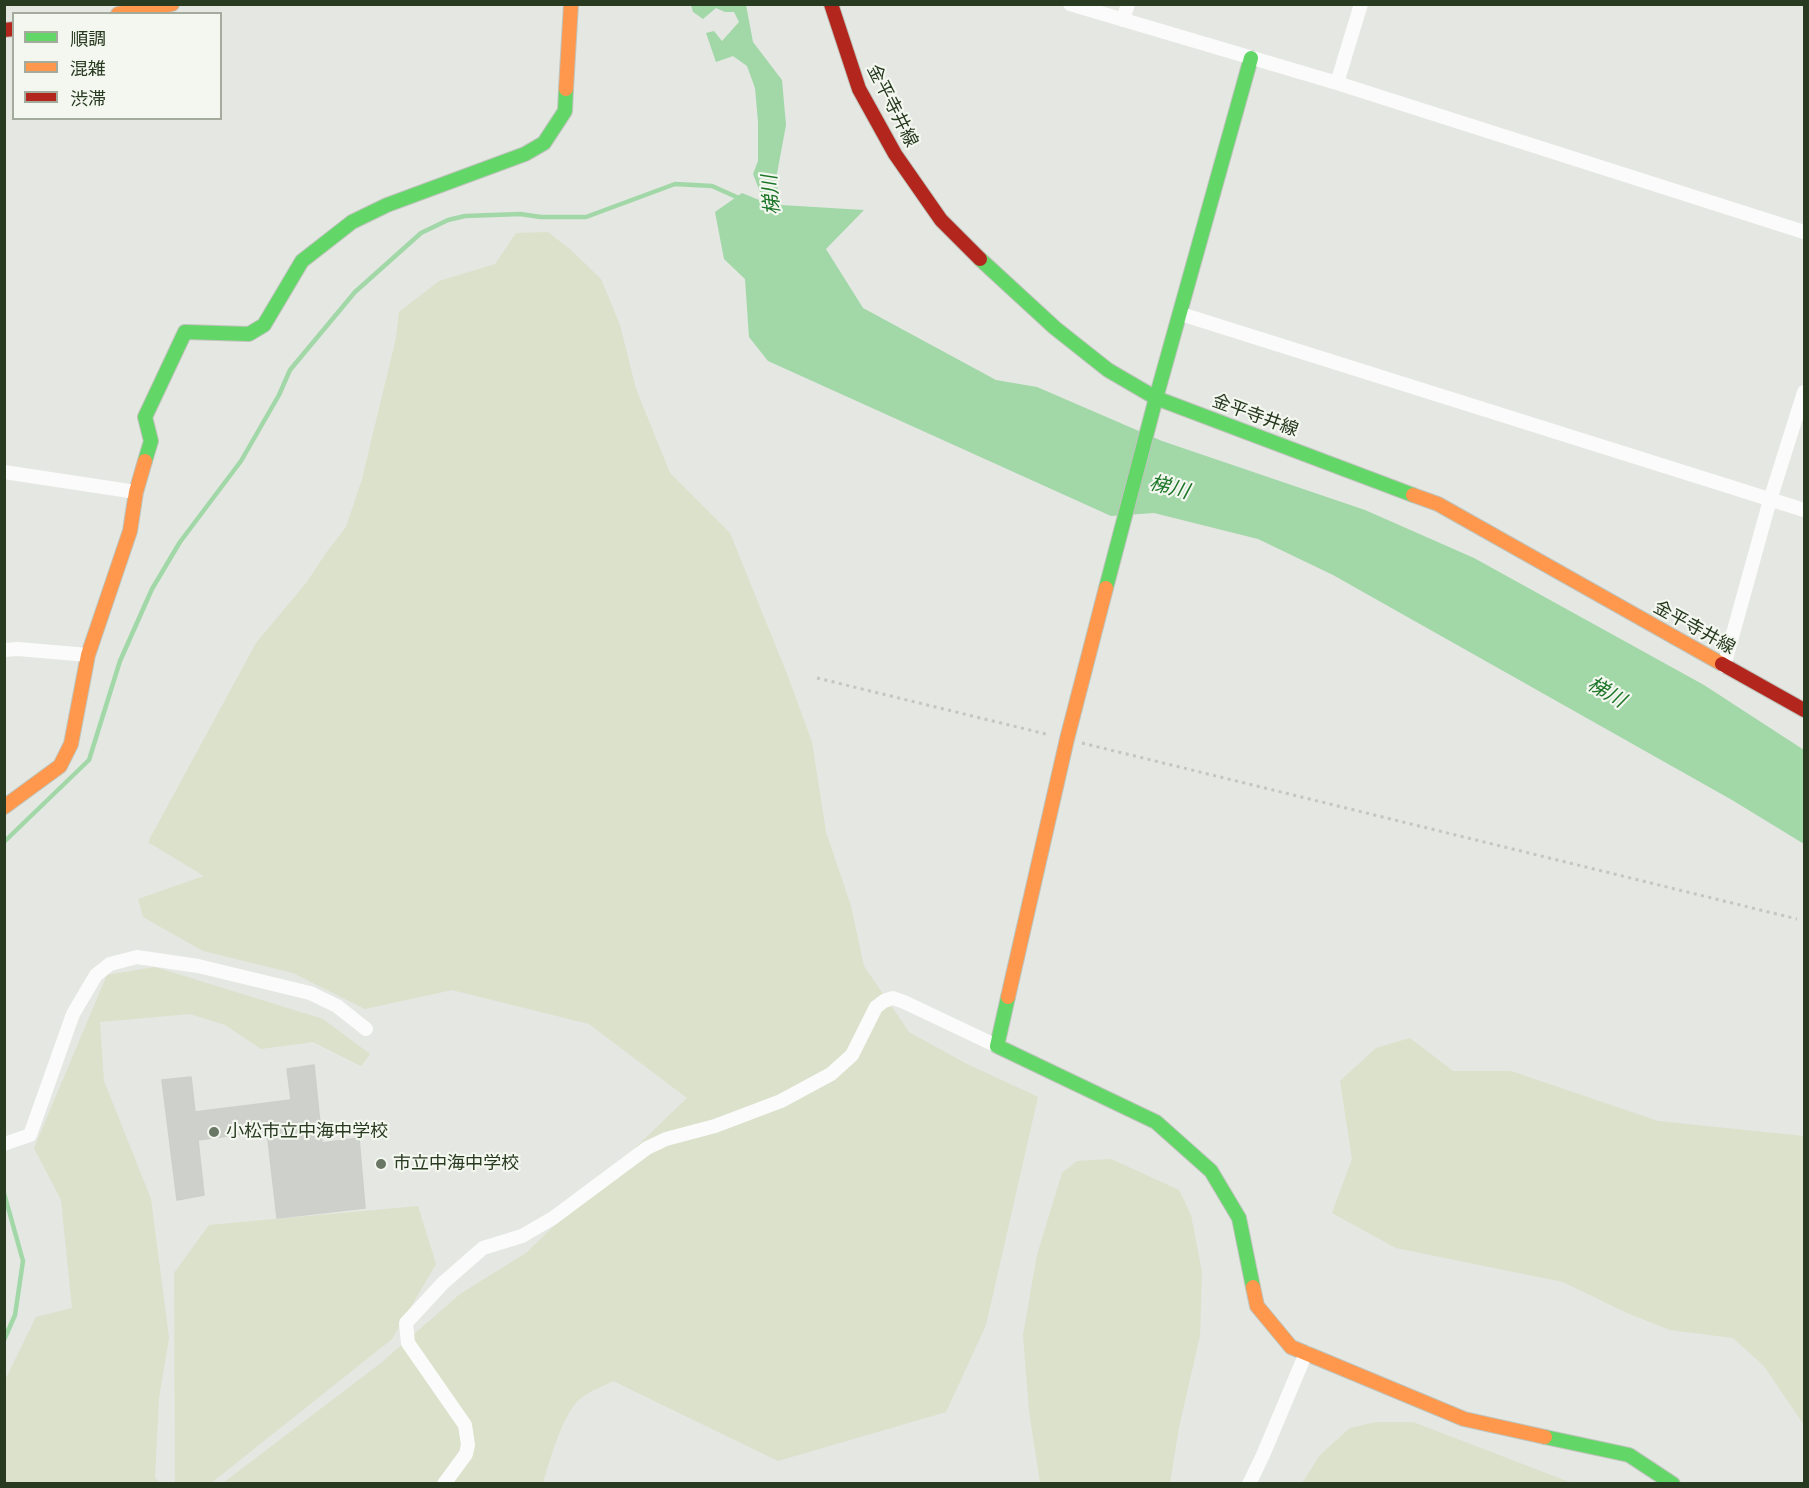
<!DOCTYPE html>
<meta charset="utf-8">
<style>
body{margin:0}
#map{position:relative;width:1809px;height:1488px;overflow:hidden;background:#e4e7e2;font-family:"Fira Sans","Noto Sans JP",sans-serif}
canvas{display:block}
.frame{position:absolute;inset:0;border:6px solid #283a20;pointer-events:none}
.legend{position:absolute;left:12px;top:12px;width:210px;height:108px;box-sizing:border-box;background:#f3f7ef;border:2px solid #a2ab9c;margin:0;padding:8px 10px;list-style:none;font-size:18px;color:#283a20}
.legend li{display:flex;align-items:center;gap:12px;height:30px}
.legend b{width:30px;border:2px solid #a2ab9c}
</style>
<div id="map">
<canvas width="1809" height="1488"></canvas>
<div class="frame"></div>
<ul class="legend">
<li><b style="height:8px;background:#63d668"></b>順調</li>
<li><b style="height:8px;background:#ff974d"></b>混雑</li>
<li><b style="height:8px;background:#b3261e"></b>渋滞</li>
</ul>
</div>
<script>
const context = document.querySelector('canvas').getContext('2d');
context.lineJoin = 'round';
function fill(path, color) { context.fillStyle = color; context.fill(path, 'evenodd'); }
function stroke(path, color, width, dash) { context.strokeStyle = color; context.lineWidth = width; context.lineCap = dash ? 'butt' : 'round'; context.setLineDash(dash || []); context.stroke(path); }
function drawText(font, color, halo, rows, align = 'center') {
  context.font = font + ' "Fira Sans","Noto Sans JP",sans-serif'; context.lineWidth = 4.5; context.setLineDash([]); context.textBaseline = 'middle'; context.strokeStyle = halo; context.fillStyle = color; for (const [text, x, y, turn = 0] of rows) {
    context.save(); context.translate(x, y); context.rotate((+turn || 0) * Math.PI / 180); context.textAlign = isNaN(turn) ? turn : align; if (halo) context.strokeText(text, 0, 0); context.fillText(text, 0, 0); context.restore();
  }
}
const green = new Path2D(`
 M 548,232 L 572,251 L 601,279 L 620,325 L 636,389 L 670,473 L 730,533 L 787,674 L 812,742 L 826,832 L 851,906 L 864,966 L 909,1032 L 965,1063 L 1038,1097 L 986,1325 L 946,1412 L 778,1461 L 613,1381 C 602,1387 589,1391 580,1399 C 563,1412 549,1463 543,1483 L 223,1483 L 381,1363 L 460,1294 L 526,1253 L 687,1098 L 589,1024 L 452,990 L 365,1009 L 293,973 L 203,951 L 143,917 L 138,899 L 204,876 L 148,842 L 256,643 L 307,582 L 326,553 L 346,527 L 362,479 L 396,338 L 399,312 L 439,281 L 495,264 L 516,233 Z
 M 155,967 L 323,1019 L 370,1054 L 361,1066 L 313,1042 L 261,1049 L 225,1025 L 190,1014 L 100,1022 L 104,1081 L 151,1199 L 169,1338 L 159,1398 L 155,1478 L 161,1483 L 5,1483 L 5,1380 L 36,1317 L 72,1308 L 61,1200 L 34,1148 L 107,975 Z
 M 1410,1038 L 1453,1071 L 1511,1071 L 1658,1121 L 1804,1136 L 1804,1425 L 1764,1366 L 1733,1338 L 1670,1330 L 1627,1313 L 1563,1282 L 1396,1248 L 1332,1213 L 1352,1159 L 1340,1081 L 1376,1048 Z
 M 1111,1159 L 1179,1190 L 1191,1215 L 1202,1272 L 1200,1336 L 1179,1427 L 1170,1483 L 1040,1483 L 1029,1411 L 1023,1335 L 1037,1255 L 1062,1173 L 1077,1161 Z
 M 418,1206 L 436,1264 L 392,1339 L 210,1484 L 181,1483 L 175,1482 L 174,1273 L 209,1225 Z
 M 1376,1422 L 1413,1422 L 1572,1483 L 1302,1483 L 1320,1455 L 1350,1428 Z`);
const water = new Path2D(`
 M 691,5 L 746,5 L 753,42 L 782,80 L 786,125 L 776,179 L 781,205 L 864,210 L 826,249 L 863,308 L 996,380 L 1037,387 L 1162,441 L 1365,510 L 1474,558 L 1704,685 L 1804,750 L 1804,844 L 1732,800 L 1333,575 L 1258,539 L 1154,513 L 1111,516 L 768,361 L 749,337 L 745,279 L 724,259 L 715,212 L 742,193 L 764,202 L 753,174 L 758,161 L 758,122 L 755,88 L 747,66 L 733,56 L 716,62 L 706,33 L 714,31 L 722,41 L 739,22 L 734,12 L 725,12 L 716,8 L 703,19 L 693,12 Z`);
const stream = new Path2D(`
 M 4,842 L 89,760 L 120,661 L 152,589 L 180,542 L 241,461 L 279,395 L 290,370 L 355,292 L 421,233 L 448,220 L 465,216 L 520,214 L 541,217 L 586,217 L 675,184 L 712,186 L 741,199
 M 4,1193 L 23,1261 L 15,1315 L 4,1340`);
const building = new Path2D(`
 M 314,1065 L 322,1143 L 359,1138 L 365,1208 L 277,1218 L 267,1131 L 198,1140 L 204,1195 L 177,1200 L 162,1080 L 191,1077 L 195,1112 L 291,1100 L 287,1069 Z`);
const path = new Path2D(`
 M 817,678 L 1050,735
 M 1082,743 L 1797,919`);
const street = new Path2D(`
 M 1070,4 L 1337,83 L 1804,232
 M 1123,20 L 1128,4
 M 1337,83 L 1361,4
 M 1181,314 L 1804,510
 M 4,472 L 136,492
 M 4,650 L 18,649 L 88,655
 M 1724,666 L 1770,500 L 1804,392
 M 4,1144 L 30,1135 L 73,1014 L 96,975 L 110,964 L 137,957 L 198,966 L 310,993 L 337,1006 L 366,1029
 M 444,1484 L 466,1454 L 468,1445 L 465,1425 L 408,1343 L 406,1323 L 443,1283 L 483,1248 L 522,1236 L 553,1218 L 647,1148 L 666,1139 L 715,1126 L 781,1101 L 831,1074 L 852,1055 L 876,1007 L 884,1001 L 893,998 L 904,1002 L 997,1046
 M 1249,1484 L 1263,1455 L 1306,1353`);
const fast = new Path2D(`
 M 980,259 L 1055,328 L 1108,370 L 1156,398 L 1413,495
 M 145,461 L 151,441 L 145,417 L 185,332 L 249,334 L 264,325 L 302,261 L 352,222 L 387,205 L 525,154 L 544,143 L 565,111 L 566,89
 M 1106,588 L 1156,398 L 1251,58
 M 1008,997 L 997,1046 L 1156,1122 L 1211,1171 L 1239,1218 L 1253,1287
 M 1545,1437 L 1629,1455 L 1673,1484`);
const slow = new Path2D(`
 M 118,14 L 172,4
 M 566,89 L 571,4
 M 1413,495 L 1438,504 L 1722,664
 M 4,807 L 60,766 L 71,744 L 88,655 L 130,531 L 136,492 L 145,461
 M 1008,997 L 1067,739 L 1106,588
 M 1253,1287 L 1257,1306 L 1291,1347 L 1464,1419 L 1545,1437`);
const jam = new Path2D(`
 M 831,4 L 859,89 L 895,154 L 941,220 L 980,259
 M 4,30 L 14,29
 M 1722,664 L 1804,710`);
const markers = [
 [214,1132,6,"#6a7764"],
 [381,1164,6,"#6a7764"]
];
const streetNames = [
 ["金平寺井線",892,106,63],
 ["金平寺井線",1255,416,20],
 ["金平寺井線",1694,628,29]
];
const poiNames = [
 ["小松市立中海中学校",226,1132],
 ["市立中海中学校",393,1164]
];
const waterNames = [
 ["梯川",772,195,-95],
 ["梯川",1169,488,14],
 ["梯川",1606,693,30]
];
fill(green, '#dbe1ca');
fill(water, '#a2d7a8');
stroke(stream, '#a2d7a8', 4.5);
fill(building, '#cdd0cb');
stroke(building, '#cdd0ca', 1.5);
stroke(fast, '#bec4bb', 16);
stroke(slow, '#bec4bb', 16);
stroke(jam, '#bec4bb', 16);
stroke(path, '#c2c8bf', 3, [3, 4.5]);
stroke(street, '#fbfbfb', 14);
stroke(fast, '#63d668', 14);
stroke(slow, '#ff974d', 14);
stroke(jam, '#b3261e', 14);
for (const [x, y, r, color] of markers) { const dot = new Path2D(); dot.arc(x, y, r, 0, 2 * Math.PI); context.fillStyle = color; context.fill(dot); stroke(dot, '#f3f7ef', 2); }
drawText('18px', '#283a20', '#f3f7ef', streetNames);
drawText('18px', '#283a20', '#f3f7ef', poiNames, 'left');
drawText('italic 20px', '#1b7527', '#f3f7ef', waterNames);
</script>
